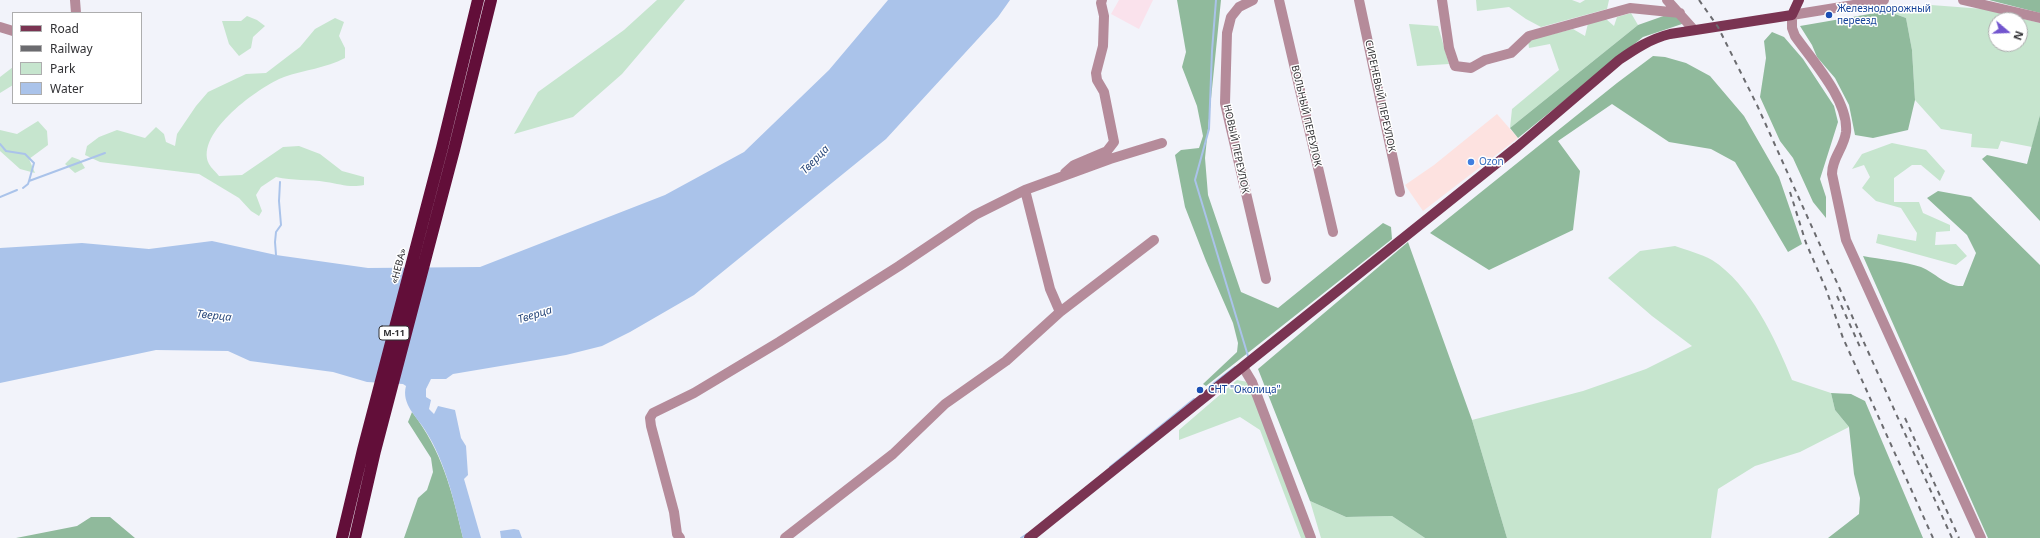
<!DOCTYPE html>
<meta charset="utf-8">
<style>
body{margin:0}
#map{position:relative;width:2040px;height:538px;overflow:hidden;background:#f2f3fa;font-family:"Noto Sans",sans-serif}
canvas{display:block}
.legend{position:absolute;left:12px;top:12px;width:130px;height:92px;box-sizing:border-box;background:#fff;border:1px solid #adadae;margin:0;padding:5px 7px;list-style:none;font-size:12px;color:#313134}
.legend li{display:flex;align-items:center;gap:8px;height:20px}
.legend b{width:20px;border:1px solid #adadae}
.north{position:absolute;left:1988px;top:12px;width:40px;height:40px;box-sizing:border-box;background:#fff;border:1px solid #adadae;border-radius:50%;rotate:109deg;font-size:11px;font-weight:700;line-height:16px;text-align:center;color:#313134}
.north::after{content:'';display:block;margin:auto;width:14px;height:18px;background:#7255ce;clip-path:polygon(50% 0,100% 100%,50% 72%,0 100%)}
</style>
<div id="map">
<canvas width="2040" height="538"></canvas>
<ul class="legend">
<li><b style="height:5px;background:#7a3452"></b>Road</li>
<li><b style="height:5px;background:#6b6b6f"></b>Railway</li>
<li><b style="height:11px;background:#c6e5ce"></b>Park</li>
<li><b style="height:11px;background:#aac3ea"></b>Water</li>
</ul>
<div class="north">N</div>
</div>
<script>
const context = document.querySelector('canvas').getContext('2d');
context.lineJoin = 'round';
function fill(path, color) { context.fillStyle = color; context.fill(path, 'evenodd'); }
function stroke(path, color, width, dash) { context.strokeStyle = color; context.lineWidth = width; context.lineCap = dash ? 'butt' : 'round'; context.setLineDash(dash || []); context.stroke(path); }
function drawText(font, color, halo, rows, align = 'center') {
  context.font = font + ' "Noto Sans",sans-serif'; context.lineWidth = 3; context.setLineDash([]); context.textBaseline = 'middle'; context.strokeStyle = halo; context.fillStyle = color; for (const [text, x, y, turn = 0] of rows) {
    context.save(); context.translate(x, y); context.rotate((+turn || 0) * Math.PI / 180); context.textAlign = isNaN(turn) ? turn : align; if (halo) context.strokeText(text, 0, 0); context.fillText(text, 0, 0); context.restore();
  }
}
const commercial = new Path2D(`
 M 1497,114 L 1518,138 L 1423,211 L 1405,185 L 1434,165 Z`);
const industrial = new Path2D(`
 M 1119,0 L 1153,0 L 1139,29 L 1111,14 Z`);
const green = new Path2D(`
 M 657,0 L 685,0 L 622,74 L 573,117 L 514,134 L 538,92 L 624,30 Z
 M 1476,0 L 1572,0 L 1580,3 L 1585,0 L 1609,0 L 1607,9 L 1541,27 L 1526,19 L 1509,7 L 1477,11 Z
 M 1931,5 L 1984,9 L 2040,23 L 2040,115 L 2032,147 L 2001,141 L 1998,149 L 1971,147 L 1972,134 L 1941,129 L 1915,100 L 1912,50 L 1906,18 L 1887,11 ZM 1996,20 L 2020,20 L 2020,44 L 1996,44 Z
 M 1631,13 L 1638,25 L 1510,128 L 1512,109 L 1559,70 L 1550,44 L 1529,48 L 1528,40 L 1573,29 L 1585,36 L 1589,19 L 1606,19 L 1614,26 L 1617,17 Z
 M 247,16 L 257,20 L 265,26 L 253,37 L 251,48 L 239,56 L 229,44 L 222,21 L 241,21 Z
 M 335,18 L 344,22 L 339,36 L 345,48 L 345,58 C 326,68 304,70 284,77 C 260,86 194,133 209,164 C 211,168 216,172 219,176 L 242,175 L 283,147 L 299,146 L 320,154 L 342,171 L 364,177 L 364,185 C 350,188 340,184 326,182 C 309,179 293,181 276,177 L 261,187 L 256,195 L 262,211 L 259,216 L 251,211 L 239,198 L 199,174 L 100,162 L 85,155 L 87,146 L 99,137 L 117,130 L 145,138 L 156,127 L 164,134 L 166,142 L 175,146 L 177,134 L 196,106 L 208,92 L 246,74 L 266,73 L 300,47 L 315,29 Z
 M 1409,24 L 1438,26 L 1449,64 L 1417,66 Z
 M 13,67 L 13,85 L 0,93 L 0,77 Z
 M 38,121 L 47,131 L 48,145 L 29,159 L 35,173 L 20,169 L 0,151 L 0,130 L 17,134 Z
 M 1892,143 L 1926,150 L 1945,171 L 1940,181 L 1921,165 L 1912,165 L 1894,178 L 1894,202 L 1919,202 L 1923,213 L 1950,225 L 1950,231 L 1936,232 L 1935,245 L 1956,244 L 1967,256 L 1956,265 L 1876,243 L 1878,234 L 1916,241 L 1917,233 L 1901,208 L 1876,201 L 1862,188 L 1870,177 L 1864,165 L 1852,169 L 1862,154 Z
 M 72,157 L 80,160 L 85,168 L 75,173 L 65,164 Z
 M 1675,246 C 1686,250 1701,254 1712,260 C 1750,284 1776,340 1792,380 L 1831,393 L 1835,410 L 1849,427 L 1800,452 L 1755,466 L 1718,489 L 1711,538 L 1507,538 L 1472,420 L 1583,391 L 1646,369 L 1692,346 L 1652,316 L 1608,278 L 1640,251 Z
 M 1237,380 L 1248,382 L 1306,536 L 1306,538 L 1301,538 L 1260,430 L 1240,417 L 1179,440 L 1179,430 Z
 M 1310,501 L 1346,517 L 1392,516 L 1425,538 L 1321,538 Z`);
const forest = new Path2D(`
 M 1177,0 L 1221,0 L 1205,158 L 1208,195 L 1241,292 L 1278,308 L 1383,223 L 1391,227 L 1392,239 L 1206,386 L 1203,384 L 1237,352 L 1238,343 L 1233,323 L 1206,261 L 1185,207 L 1175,155 L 1181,150 L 1199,148 L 1203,136 L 1197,106 L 1182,67 L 1186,52 Z
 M 1989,0 L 2040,0 L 2040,13 Z
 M 1887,11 L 1906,18 L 1912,50 L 1915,100 L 1908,130 L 1873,138 L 1855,135 L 1849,105 L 1835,78 L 1817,57 L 1812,45 L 1800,26 Z
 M 1672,13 L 1685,23 L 1643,37 L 1518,138 L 1510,128 L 1638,25 Z
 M 1772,32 L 1784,37 L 1803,59 L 1834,106 L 1838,122 L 1820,179 L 1826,197 L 1826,218 L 1813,202 L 1793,158 L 1780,141 L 1760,97 L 1766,58 L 1764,41 Z
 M 1653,56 L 1665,57 L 1686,63 L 1710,76 L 1744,116 L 1779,177 L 1802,244 L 1788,252 L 1735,162 L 1711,149 L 1669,142 L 1612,104 L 1558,141 L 1580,171 L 1573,230 L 1489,270 L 1430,233 L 1617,83 Z
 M 2040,115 L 2040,221 L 1982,159 L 1987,155 L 2027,164 Z
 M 1938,191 L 1971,197 L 2040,265 L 2040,538 L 1988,538 L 1863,256 C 1879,259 1906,262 1921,267 C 1936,273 1946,287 1963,286 L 1976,253 L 1967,235 L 1927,198 Z
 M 1408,242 L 1472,420 L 1507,538 L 1425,538 L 1392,516 L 1346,517 L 1310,501 L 1258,369 Z
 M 1831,393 L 1851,394 L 1865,401 L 1923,538 L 1828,538 L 1859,514 L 1860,498 L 1854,474 L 1849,427 L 1835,410 Z
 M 412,412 C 442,451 452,491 463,538 L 404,538 L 418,498 L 427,490 L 433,472 L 431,458 L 408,422 Z
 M 91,517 L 110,517 L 135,538 L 16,538 L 77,526 Z`);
const water = new Path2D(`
 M 888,0 L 1010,0 L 998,17 L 886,139 L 694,295 L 630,332 L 602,346 L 566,355 L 453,374 L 446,379 L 431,379 L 426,389 L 426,397 L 431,400 L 429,409 L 434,414 L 438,406 L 455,410 L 461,438 L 466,446 L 468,475 L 464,479 L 481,538 L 463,538 C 454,501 446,463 425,430 C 417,417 401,404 406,386 L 403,384 L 367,382 L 333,372 L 250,361 L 228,351 L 156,350 L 0,383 L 0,248 L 82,243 L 149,249 L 212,241 L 276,255 L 368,268 L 480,267 L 665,195 L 744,152 L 829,70 Z
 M 514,529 L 519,530 L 522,538 L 501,538 L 500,531 Z`);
const stream = new Path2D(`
 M 1216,0 L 1212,51 L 1209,129 L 1195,180 L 1248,356
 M 0,144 L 6,151 L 25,154 L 34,163 L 29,181
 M 23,188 L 28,184 L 29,181 L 105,153
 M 0,197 L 17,190
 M 276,255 L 275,242 L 276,232 L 281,225 L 279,201 L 280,182
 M 1209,387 L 1235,367
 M 1110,467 L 1194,399
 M 1021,538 L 1027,534`);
const minor = new Path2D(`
 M 75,0 L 76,13
 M 1253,0 L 1239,7 L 1231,17 L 1227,33 L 1225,103 L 1266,279
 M 1279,0 L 1333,232
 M 1359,0 L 1400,192
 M 1442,0 L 1449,48 L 1455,66 L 1471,68 L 1485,60 L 1511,53 L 1529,36 L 1630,8 L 1680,13
 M 1667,0 L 1694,30
 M 1884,0 L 1792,15 L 1792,28 L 1795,36 C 1812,60 1849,101 1846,132 C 1844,148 1832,158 1832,174 L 1846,240 L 1981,538
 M 1963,0 L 2040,18
 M 0,27 L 13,31
 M 1065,173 L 1074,165 L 1107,151 L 1114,142 L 1104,92 L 1097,80 L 1096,73 L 1103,46 L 1104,16 L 1101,3 L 1102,0
 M 1025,190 L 1050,289 L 1060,312
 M 1243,367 L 1252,382 L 1311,538
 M 680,538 L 677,534 L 674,512 L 651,426 L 650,418 L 653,413 L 694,393 L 779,342 L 899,266 L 975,215 L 1025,190 L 1110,159 L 1162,143
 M 785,538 L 893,454 L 945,404 L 1006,361 L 1060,312 L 1154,240`);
const major = new Path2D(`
 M 1029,538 L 1517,147 L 1619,60 C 1635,49 1650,39 1670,34 L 1792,15 L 1799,0`);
const highway = new Path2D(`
 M 342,538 L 363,450 L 442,148 L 478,0
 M 355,538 L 375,451 L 454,150 L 491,0`);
const rail = new Path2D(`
 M 1699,0 L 1718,27 L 1757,105 L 1952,538
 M 1790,192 L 1806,243 L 1826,289 L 1843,338 L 1933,538
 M 1837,296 L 1860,347
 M 1905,418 L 1959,538`);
const markers = [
 [1829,15,4,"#1a4fb4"],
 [1471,162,4,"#3f7fe0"],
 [1200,390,4,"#1a4fb4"]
];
const shields = [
 [394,333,30]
];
const shieldNames = [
 ["М-11",394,333]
];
const transitNames = [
 ["Железнодорожный",1837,9],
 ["переезд",1837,21],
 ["СНТ \"Околица\"",1208,390]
];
const streetNames = [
 ["СИРЕНЕВЫЙ ПЕРЕУЛОК",1380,96,78],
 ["ВОЛЬНЫЙ ПЕРЕУЛОК",1306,116,77],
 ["НОВЫЙ ПЕРЕУЛОК",1236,149,78],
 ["«НЕВА»",399,266,-75]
];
const shopNames = [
 ["Ozon",1479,162]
];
const waterNames = [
 ["Тверца",815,160,-46],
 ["Тверца",535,315,-17],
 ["Тверца",214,316,6]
];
fill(commercial, '#fde2e0');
fill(industrial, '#fae2ec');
fill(green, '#c6e5ce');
fill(forest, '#90ba9c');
fill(water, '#aac3ea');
stroke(stream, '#aac3ea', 2);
stroke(minor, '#b58b9a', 10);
stroke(major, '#7a3452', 10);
stroke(highway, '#620e39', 12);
stroke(rail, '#6b6b6f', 2, [5, 5]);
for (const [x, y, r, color] of markers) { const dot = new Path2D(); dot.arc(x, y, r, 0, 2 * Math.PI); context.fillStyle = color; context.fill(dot); stroke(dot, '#fff', 1.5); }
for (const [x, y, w] of shields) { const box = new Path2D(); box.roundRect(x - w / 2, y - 7, w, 14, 3); context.fillStyle = '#fff'; context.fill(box); stroke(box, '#313134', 1); }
drawText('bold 9px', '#313134', null, shieldNames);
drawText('10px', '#164399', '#fff', transitNames, 'left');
drawText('10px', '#313134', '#fff', streetNames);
drawText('10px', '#366cbe', '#fff', shopNames, 'left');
drawText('italic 11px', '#2c4b7d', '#fff', waterNames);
</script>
